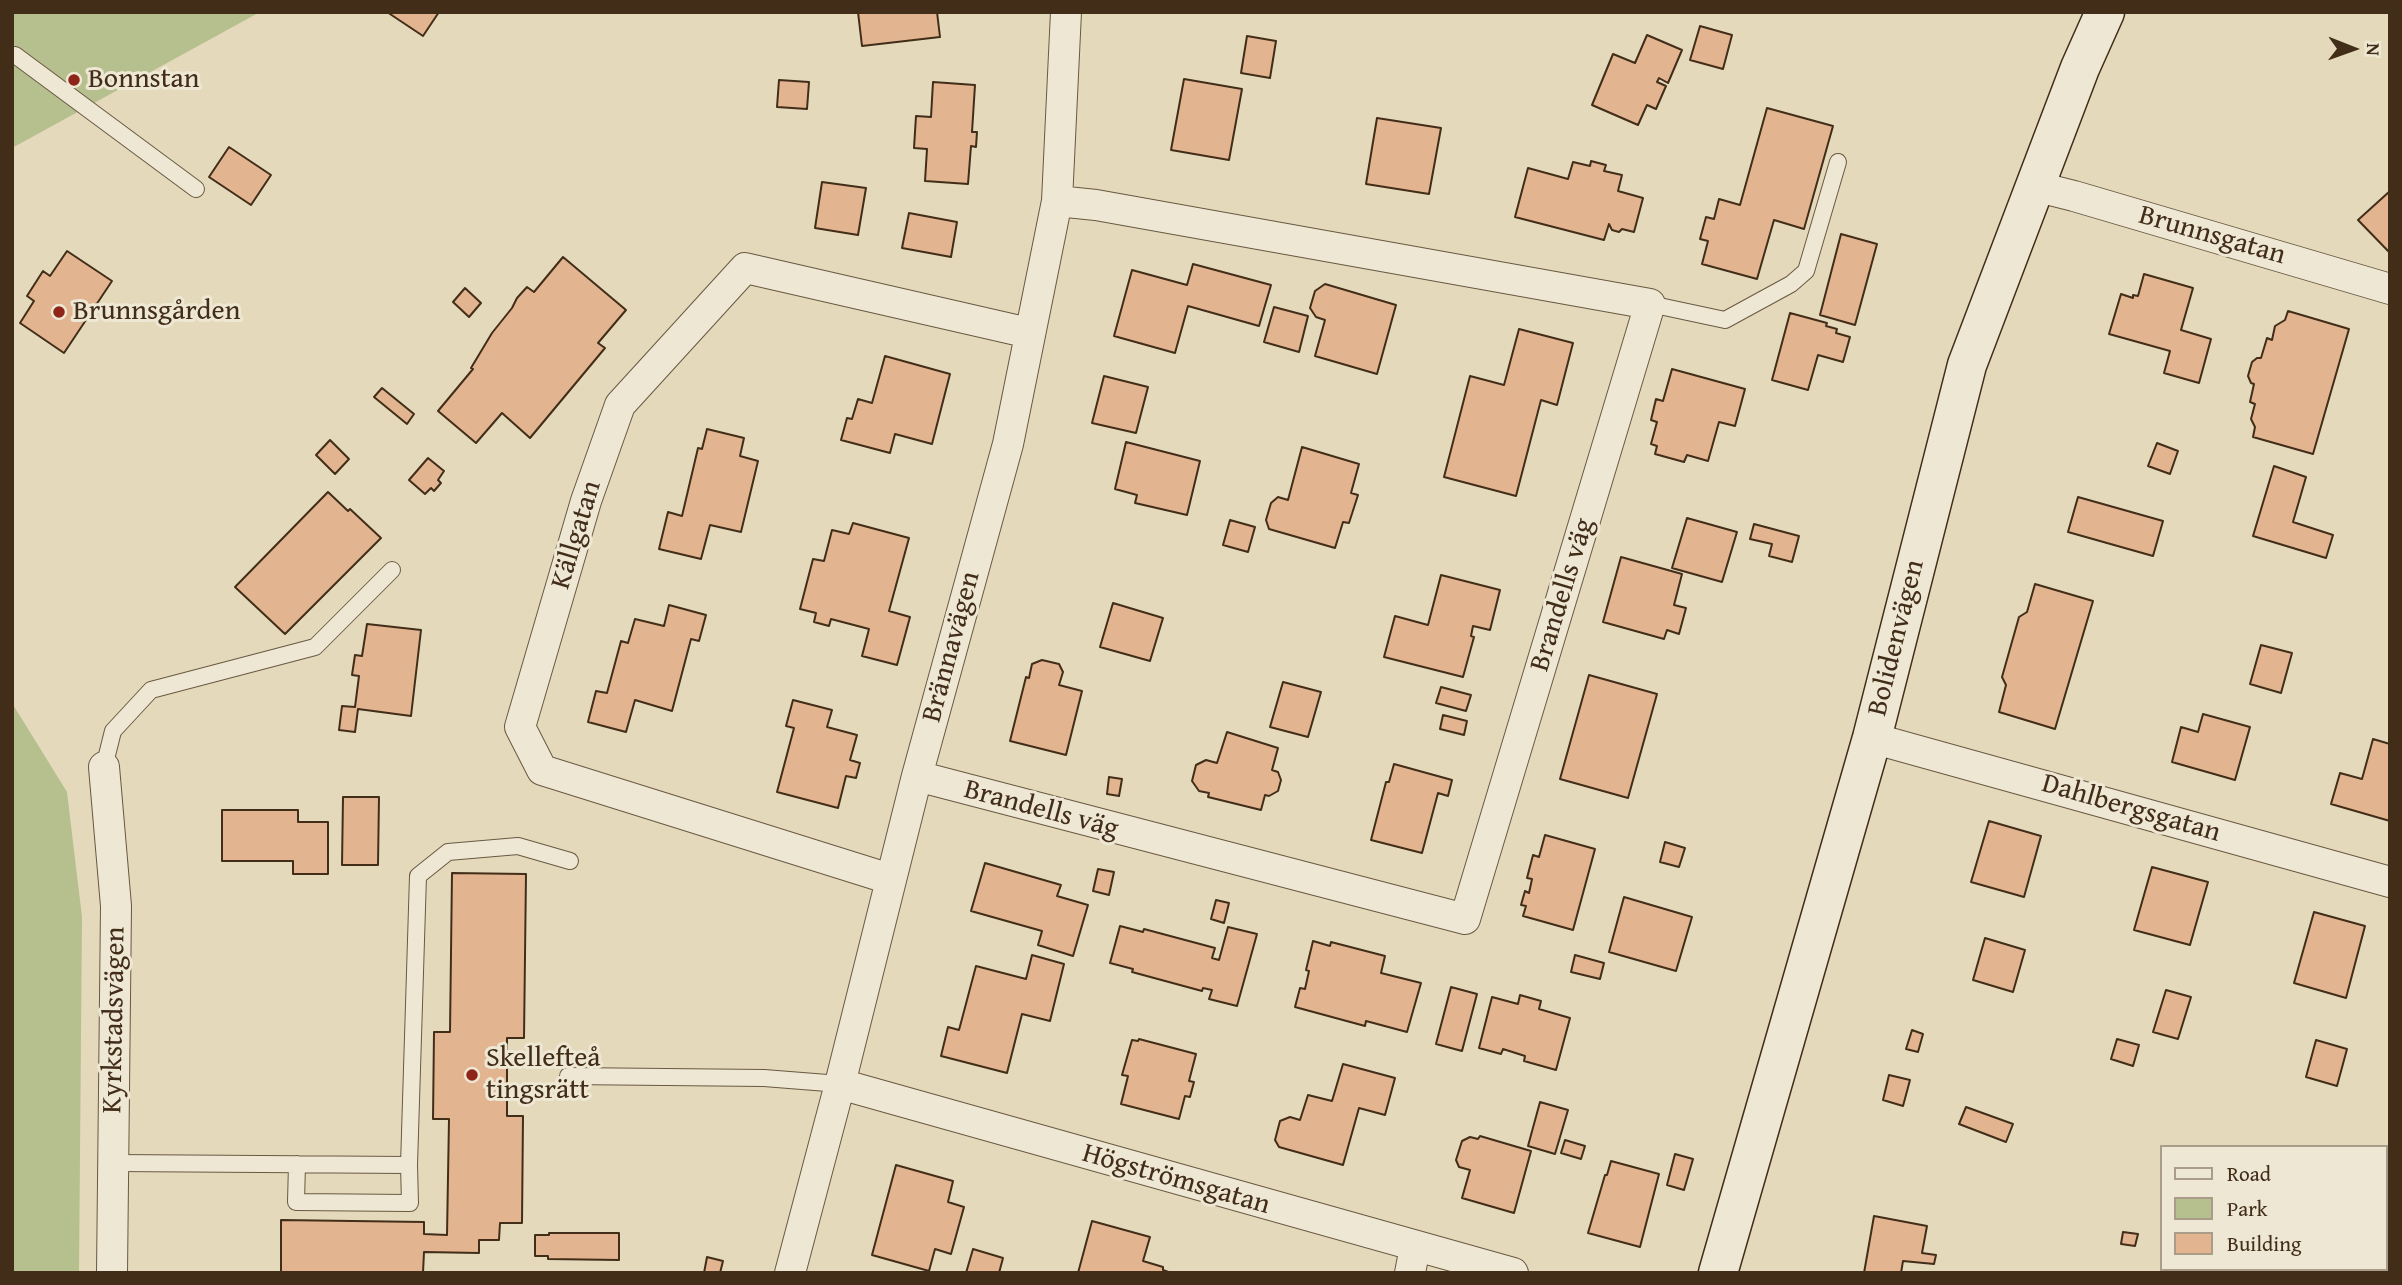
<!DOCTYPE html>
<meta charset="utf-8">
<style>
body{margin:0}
#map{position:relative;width:2402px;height:1285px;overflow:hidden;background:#e4dabb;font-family:"Gentium Book Plus",serif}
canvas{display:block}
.frame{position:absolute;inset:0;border:14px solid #422d19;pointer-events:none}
.legend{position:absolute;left:2160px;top:1145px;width:228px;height:126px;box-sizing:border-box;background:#ede7d3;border:2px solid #a99d89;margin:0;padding:9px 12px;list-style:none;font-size:21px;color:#422d19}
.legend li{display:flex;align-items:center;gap:14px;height:35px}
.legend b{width:35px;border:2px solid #a99d89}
.north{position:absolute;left:2318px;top:14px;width:70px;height:70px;-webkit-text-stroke:5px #ede7d3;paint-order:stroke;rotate:91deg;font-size:19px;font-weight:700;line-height:28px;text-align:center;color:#422d19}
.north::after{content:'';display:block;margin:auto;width:24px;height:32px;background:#422d19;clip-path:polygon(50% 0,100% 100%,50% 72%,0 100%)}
</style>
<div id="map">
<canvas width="2402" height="1285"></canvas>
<div class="frame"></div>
<ul class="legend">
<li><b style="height:9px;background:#ede7d3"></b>Road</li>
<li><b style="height:19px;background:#b6bf8e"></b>Park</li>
<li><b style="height:19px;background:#e2b490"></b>Building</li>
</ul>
<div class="north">N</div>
</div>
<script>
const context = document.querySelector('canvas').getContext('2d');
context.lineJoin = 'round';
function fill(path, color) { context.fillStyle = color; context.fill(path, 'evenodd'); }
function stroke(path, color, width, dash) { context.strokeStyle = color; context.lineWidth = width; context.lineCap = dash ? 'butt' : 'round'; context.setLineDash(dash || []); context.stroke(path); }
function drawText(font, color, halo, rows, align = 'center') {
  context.font = font + ' "Gentium Book Plus",serif'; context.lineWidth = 6; context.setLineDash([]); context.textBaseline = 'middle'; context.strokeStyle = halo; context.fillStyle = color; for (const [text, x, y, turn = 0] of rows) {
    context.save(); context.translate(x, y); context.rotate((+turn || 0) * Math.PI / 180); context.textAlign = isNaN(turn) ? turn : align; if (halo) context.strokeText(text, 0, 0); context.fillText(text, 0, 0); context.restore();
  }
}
const green = new Path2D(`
 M 12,12 L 260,12 L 12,148 Z
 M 12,703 L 67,792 L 82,917 L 79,1273 L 12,1273 Z`);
const building = new Path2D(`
 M 387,12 L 439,12 L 423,36 Z
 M 858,12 L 937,12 L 940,37 L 862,46 Z
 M 1700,26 L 1732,35 L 1723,69 L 1690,60 Z
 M 1647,35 L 1682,50 L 1668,83 L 1659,78 L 1657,82 L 1666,86 L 1656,109 L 1647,105 L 1638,125 L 1592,105 L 1613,54 L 1635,63 Z
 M 1247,36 L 1276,41 L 1270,78 L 1241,73 Z
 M 1184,79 L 1242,89 L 1229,160 L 1171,150 Z
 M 779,80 L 809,82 L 807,109 L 777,107 Z
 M 933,82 L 975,85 L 972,132 L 977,132 L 976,147 L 971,146 L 968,184 L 925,181 L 927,149 L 914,148 L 916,116 L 931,117 Z
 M 1767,108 L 1833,126 L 1804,229 L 1774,220 L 1757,279 L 1702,264 L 1708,241 L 1700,239 L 1706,217 L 1714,219 L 1719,199 L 1740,205 Z
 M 1377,118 L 1441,128 L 1429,194 L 1366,184 Z
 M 229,147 L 271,175 L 251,205 L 209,177 Z
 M 1591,161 L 1606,165 L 1604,171 L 1622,175 L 1618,191 L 1643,198 L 1634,232 L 1622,229 L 1619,232 L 1612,230 L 1609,224 L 1604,240 L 1515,217 L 1528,168 L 1568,179 L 1573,162 L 1590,166 Z
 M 822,182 L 866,188 L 858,235 L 815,228 Z
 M 2390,191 L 2390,253 L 2358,220 Z
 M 909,213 L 957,222 L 951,257 L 902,248 Z
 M 1841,234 L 1877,244 L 1855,325 L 1820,315 Z
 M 67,251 L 112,281 L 64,353 L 20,323 L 34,301 L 27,296 L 43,271 L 50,276 Z
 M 563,257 L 626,310 L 598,343 L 605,348 L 530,438 L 502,413 L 476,443 L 438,411 L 473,369 L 471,368 L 492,333 L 512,308 L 517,298 L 527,287 L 534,292 Z
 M 1193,264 L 1271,285 L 1259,326 L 1188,306 L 1175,353 L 1114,336 L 1132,270 L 1187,285 Z
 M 2144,274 L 2193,288 L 2181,330 L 2211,339 L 2199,383 L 2164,373 L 2170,351 L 2109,334 L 2121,294 L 2133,298 L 2133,295 L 2138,296 Z
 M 1325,284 L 1396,305 L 1377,374 L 1315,356 L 1325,320 L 1316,317 L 1310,308 L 1315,291 Z
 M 465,288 L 481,303 L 469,317 L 453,302 Z
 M 1274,307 L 1308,316 L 1299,352 L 1264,342 Z
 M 2288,311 L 2349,329 L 2313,454 L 2253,437 L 2255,427 L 2251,419 L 2255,404 L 2250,402 L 2254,384 L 2251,383 L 2248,376 L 2252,362 L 2257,358 L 2261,358 L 2267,338 L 2272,340 L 2275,326 L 2285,320 Z
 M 1790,313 L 1827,323 L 1826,326 L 1837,329 L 1836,333 L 1850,337 L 1843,362 L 1818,355 L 1808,390 L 1772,380 Z
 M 1519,329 L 1573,343 L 1557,405 L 1541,400 L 1516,496 L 1444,477 L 1470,376 L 1504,385 Z
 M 885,356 L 950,374 L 932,444 L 895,434 L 890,453 L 841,440 L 847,418 L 852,419 L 858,399 L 872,403 Z
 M 1672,369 L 1745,389 L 1735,426 L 1719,422 L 1708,461 L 1687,455 L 1684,462 L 1655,454 L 1657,446 L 1651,444 L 1657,422 L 1651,420 L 1656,399 L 1663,401 Z
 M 1104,376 L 1148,387 L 1136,433 L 1092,423 Z
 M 382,388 L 414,414 L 407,424 L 374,397 Z
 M 707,429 L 744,438 L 740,456 L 758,461 L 741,532 L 710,525 L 701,559 L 659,549 L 668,512 L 682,516 L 698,448 L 702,449 Z
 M 330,440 L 349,459 L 335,474 L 316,455 Z
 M 1126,442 L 1200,461 L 1187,515 L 1135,503 L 1137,495 L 1115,489 Z
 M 2157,443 L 2178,451 L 2170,474 L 2148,466 Z
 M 1302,447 L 1359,464 L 1351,493 L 1358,495 L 1349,523 L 1343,522 L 1335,548 L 1269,529 L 1266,520 L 1271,503 L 1278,497 L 1288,500 Z
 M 428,458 L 444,471 L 438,480 L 441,483 L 434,491 L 431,488 L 425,494 L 409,480 Z
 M 2274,466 L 2306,477 L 2293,522 L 2333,535 L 2326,558 L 2253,536 Z
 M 328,492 L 348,511 L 350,509 L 381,538 L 285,634 L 235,587 Z
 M 2078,497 L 2163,521 L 2153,556 L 2068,532 Z
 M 1687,518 L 1737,532 L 1722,582 L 1672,568 Z
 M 1230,520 L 1255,527 L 1248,552 L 1223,545 Z
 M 853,523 L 909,538 L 889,611 L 910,617 L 897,665 L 862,656 L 869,629 L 831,619 L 829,626 L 814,622 L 816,613 L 800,609 L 813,559 L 824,561 L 832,530 L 849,534 Z
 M 1754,524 L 1799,536 L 1792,562 L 1769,556 L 1772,544 L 1750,539 Z
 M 1621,557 L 1682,574 L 1674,605 L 1686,608 L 1679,634 L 1667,630 L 1664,639 L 1603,622 Z
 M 1441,575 L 1500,590 L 1490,630 L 1473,626 L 1471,636 L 1474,637 L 1463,677 L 1384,657 L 1395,616 L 1428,625 Z
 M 2035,584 L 2093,601 L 2055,729 L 1999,712 L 2006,685 L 2002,677 L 2019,617 L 2027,612 Z
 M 1113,603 L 1163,618 L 1150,661 L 1100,647 Z
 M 669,605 L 706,615 L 699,641 L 691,639 L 672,711 L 635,700 L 626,732 L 588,722 L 596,691 L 607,693 L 621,641 L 628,643 L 635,619 L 664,626 Z
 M 367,624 L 421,630 L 411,716 L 358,709 L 355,732 L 339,730 L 342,706 L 355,707 L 359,676 L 352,675 L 355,655 L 362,656 Z
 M 2261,645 L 2292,653 L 2281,693 L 2250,684 Z
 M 1042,660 L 1059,664 L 1063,672 L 1059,685 L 1082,691 L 1066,755 L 1010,741 L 1026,677 L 1029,678 L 1032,664 Z
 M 1589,675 L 1657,694 L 1628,798 L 1560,779 Z
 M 1283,682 L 1321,692 L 1308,737 L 1270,727 Z
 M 1441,687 L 1471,695 L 1466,711 L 1436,703 Z
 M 793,700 L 832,710 L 827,727 L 857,735 L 850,760 L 860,763 L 856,778 L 846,776 L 838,808 L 777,792 L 794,728 L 786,726 Z
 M 2203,714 L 2250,727 L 2235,780 L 2172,762 L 2181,727 L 2198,732 Z
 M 1443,715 L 1467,721 L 1464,735 L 1440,729 Z
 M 1227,732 L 1278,748 L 1272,770 L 1278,772 L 1281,780 L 1278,791 L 1269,796 L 1265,795 L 1261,810 L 1208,797 L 1209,793 L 1199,791 L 1192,781 L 1196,765 L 1206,760 L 1217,763 Z
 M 2373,739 L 2390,744 L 2390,821 L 2331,804 L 2340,773 L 2362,779 Z
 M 1394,764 L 1452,780 L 1448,796 L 1438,793 L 1422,853 L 1371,840 L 1386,782 L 1389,782 Z
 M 1109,777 L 1122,779 L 1119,796 L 1107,794 Z
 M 343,797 L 379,797 L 378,865 L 342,865 Z
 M 222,810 L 298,810 L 298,822 L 328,822 L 328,874 L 293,874 L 293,861 L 222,861 Z
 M 1989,821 L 2041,836 L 2024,897 L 1971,882 Z
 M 1545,835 L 1595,849 L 1573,930 L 1523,916 L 1526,906 L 1521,905 L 1525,891 L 1529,893 L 1532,879 L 1527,878 L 1533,855 L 1539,857 Z
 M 1665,842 L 1685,848 L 1679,867 L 1660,862 Z
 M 985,863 L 1061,885 L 1057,896 L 1088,905 L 1073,956 L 1038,945 L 1042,931 L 971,911 Z
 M 2152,867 L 2208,882 L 2190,945 L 2134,930 Z
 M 1098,869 L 1114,872 L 1109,895 L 1093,891 Z
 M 452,873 L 526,874 L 524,1038 L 507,1038 L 507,1116 L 523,1116 L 522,1223 L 500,1223 L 499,1240 L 479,1240 L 479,1253 L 424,1252 L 423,1273 L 281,1273 L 281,1220 L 424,1222 L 424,1234 L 447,1235 L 449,1119 L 433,1119 L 434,1032 L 450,1032 Z
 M 1624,897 L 1692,917 L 1676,971 L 1609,952 Z
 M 1216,900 L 1229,903 L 1224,923 L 1211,919 Z
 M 2314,912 L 2365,926 L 2346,998 L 2294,983 Z
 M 1120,926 L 1143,932 L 1144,929 L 1215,948 L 1212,958 L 1219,960 L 1228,927 L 1257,934 L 1237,1006 L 1209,999 L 1212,990 L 1203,988 L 1202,991 L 1132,972 L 1133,969 L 1110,963 Z
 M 1985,938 L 2025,950 L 2013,992 L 1973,980 Z
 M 1313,941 L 1330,946 L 1331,942 L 1385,956 L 1381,973 L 1421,983 L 1407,1032 L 1366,1021 L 1365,1026 L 1295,1007 L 1300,988 L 1305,989 L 1309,971 L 1306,970 Z
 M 1032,955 L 1064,964 L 1050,1021 L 1022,1014 L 1007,1073 L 941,1056 L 948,1027 L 959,1030 L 976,966 L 1026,979 Z
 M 1575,955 L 1604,963 L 1600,979 L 1571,972 Z
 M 1451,987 L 1477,994 L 1462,1051 L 1436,1044 Z
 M 2166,990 L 2191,997 L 2178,1039 L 2153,1032 Z
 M 1520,995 L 1541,1001 L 1539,1009 L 1570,1018 L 1556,1070 L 1524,1061 L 1525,1056 L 1503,1049 L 1501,1054 L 1479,1048 L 1492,997 L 1518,1004 Z
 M 1912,1030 L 1923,1034 L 1918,1052 L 1906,1049 Z
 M 1139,1039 L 1196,1054 L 1189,1081 L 1194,1082 L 1190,1097 L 1185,1096 L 1179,1119 L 1121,1104 L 1128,1076 L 1122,1075 L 1132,1040 L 1138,1041 Z
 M 2117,1039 L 2139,1045 L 2133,1066 L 2111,1059 Z
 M 2316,1040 L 2347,1049 L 2337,1086 L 2306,1077 Z
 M 1343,1064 L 1395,1078 L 1385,1115 L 1359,1108 L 1343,1165 L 1279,1147 L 1275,1140 L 1280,1121 L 1290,1117 L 1300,1120 L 1308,1095 L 1332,1101 Z
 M 1889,1075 L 1910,1080 L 1903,1106 L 1883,1100 Z
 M 1540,1102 L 1568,1110 L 1555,1154 L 1528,1146 Z
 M 1966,1107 L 2013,1124 L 2006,1142 L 1959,1124 Z
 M 1480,1136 L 1531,1151 L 1514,1213 L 1462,1198 L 1470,1170 L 1459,1167 L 1456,1160 L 1462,1141 L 1470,1137 L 1478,1139 Z
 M 1565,1140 L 1585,1146 L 1581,1159 L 1561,1153 Z
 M 1675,1154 L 1693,1159 L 1684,1190 L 1667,1185 Z
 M 1611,1161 L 1659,1174 L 1640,1247 L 1588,1233 L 1605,1175 L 1607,1175 Z
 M 896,1165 L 953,1181 L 948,1202 L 964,1207 L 951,1254 L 935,1249 L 929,1271 L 872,1255 Z
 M 1874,1216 L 1927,1226 L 1922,1253 L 1936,1255 L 1934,1264 L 1903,1261 L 1901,1273 L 1864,1273 Z
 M 1092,1221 L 1150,1237 L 1143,1261 L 1163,1267 L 1163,1270 L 1171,1273 L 1078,1273 Z
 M 2123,1232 L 2138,1234 L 2135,1246 L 2121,1244 Z
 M 549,1233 L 619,1233 L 619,1260 L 548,1259 L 548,1256 L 535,1256 L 535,1235 L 549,1235 Z
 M 973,1249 L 1003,1258 L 999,1273 L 966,1273 Z
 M 707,1257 L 723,1261 L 720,1273 L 704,1273 Z`);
const lane = new Path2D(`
 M 15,55 L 196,189
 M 1650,304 L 1725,320 L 1791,284 L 1806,271 L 1838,162
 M 104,767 L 113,731 L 151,690 L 315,647 L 392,570
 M 568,1076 L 764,1078 L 840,1084
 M 113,1163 L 409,1165 L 418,876 L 448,852 L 518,846 L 570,861
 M 297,1164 L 296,1202 L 410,1203 L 409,1165`);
const street = new Path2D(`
 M 2034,186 L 2074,196 L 2390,289
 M 1872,738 L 2390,882
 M 104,767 L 116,906 L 112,1273
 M 917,776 L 1465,919 L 1650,304 L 1096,205 L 1057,201
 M 890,879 L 542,770 L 520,727 L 586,501 L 620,405 L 745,268 L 1029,333
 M 840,1084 L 1513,1273
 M 790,1273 L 840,1084 L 917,776 L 1008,444 L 1057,201 L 1066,12
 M 1410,1273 L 1415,1247`);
const secondary = new Path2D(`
 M 1718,1273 L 1872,738 L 1967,365 L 2080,68 L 2105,12`);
const markers = [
 [74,80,7,"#8f2418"],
 [59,312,7,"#8f2418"],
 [472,1075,7,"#8f2418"]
];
const poiNames = [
 ["Bonnstan",88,80],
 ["Brunnsgården",73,312],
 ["Skellefteå",486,1059],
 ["tingsrätt",486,1091]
];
const streetNames = [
 ["Brunnsgatan",2212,236,16],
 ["Källgatan",577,535,-73],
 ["Brandells väg",1563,595,-73],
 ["Bolidenvägen",1897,638,-76],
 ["Brännavägen",952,647,-75],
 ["Dahlbergsgatan",2131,809,16],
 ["Brandells väg",1041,810,15],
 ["Kyrkstadsvägen",115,1020,-89],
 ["Högströmsgatan",1176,1180,16]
];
fill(green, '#b6bf8e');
fill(building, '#e2b490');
stroke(building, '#422d19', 2);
stroke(lane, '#6a5842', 18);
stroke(street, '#6a5842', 32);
stroke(secondary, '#422d19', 41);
stroke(lane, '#ede7d3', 16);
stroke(street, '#ede7d3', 30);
stroke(secondary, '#ede7d3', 38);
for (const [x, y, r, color] of markers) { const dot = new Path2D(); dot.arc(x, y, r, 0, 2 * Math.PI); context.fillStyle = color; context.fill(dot); stroke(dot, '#ede7d3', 2.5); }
drawText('28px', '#422d19', '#ede7d3', poiNames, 'left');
drawText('28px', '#422d19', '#ede7d3', streetNames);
</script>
